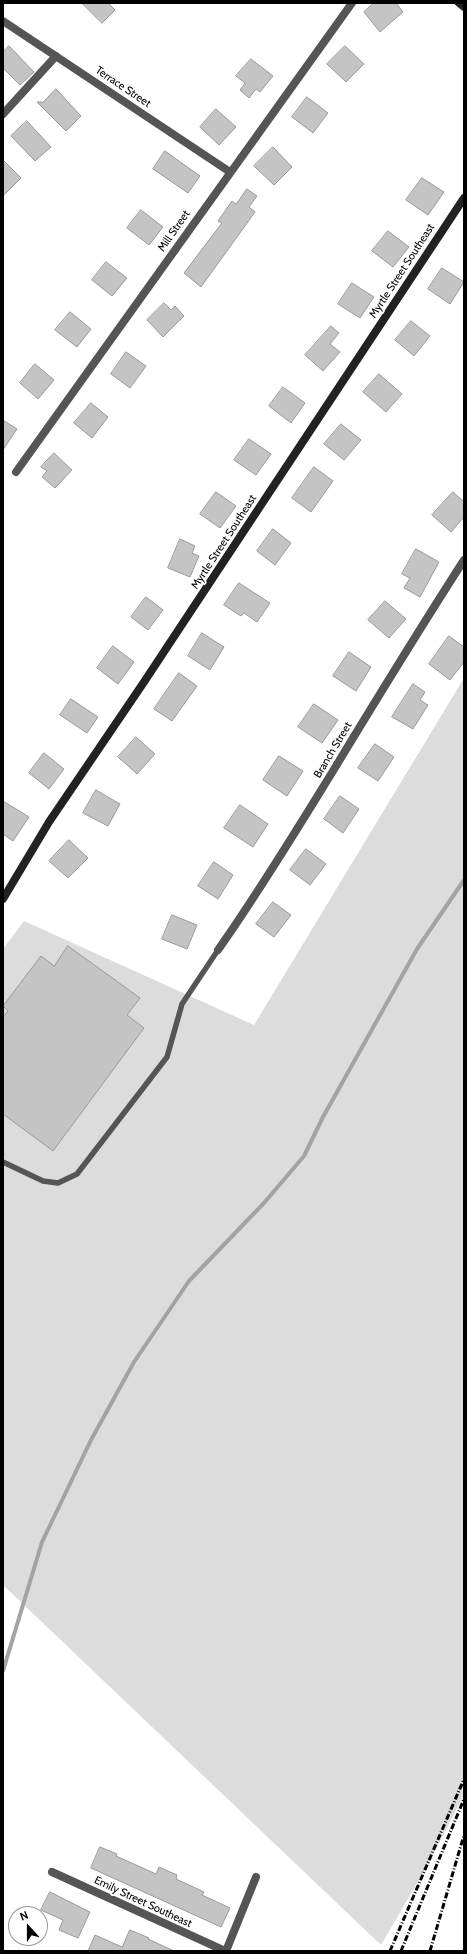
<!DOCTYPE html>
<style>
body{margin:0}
#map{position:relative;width:467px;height:1954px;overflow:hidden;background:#fff;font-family:Cabin,sans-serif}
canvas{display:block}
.frame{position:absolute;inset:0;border:4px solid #000;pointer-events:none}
.north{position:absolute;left:8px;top:1906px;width:40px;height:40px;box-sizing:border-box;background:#fff;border:1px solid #999;border-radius:50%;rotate:339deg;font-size:11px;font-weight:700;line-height:16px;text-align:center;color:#000}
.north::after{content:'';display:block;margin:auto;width:14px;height:18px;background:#000;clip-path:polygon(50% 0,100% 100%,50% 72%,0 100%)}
</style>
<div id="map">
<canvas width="467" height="1954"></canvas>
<div class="frame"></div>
<div class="north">N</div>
</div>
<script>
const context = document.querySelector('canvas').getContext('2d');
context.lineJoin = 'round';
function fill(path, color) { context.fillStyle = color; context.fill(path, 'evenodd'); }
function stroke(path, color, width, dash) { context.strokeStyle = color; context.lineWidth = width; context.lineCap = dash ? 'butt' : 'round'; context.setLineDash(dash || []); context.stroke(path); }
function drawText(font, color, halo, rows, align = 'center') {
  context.font = font + ' Cabin,sans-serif'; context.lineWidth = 3.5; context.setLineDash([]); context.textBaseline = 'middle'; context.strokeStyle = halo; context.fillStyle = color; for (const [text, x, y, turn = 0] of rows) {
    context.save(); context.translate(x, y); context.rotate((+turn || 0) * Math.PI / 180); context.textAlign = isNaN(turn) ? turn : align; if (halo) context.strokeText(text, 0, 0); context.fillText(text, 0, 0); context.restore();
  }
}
const green = new Path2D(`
 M 464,678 L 464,1795 L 427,1866 L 381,1945 L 3,1585 L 3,949 L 24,921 L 254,1025 Z`);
const stream = new Path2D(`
 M 3,1671 L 42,1542 L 91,1440 L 134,1362 L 189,1281 L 264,1203 L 304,1156 L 323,1117 L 417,949 L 464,880`);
const building = new Path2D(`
 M 82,3 L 108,3 L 115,10 L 102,23 Z
 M 374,3 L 396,3 L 403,12 L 380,32 L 364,12 Z
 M 9,46 L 34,72 L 20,85 L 3,68 L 3,52 Z
 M 345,46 L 364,64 L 346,82 L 327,64 Z
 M 251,59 L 273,76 L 260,92 L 256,89 L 249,98 L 240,90 L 245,83 L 236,76 Z
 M 56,89 L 81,116 L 66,131 L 37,102 L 43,102 Z
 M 307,97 L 328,113 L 313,133 L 292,117 Z
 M 216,109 L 236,127 L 219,145 L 200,127 Z
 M 27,121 L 51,147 L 35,161 L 11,136 Z
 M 273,147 L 292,167 L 274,185 L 254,166 Z
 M 165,151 L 200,176 L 188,193 L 153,169 Z
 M 3,160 L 21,178 L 3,196 Z
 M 422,178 L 444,192 L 428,215 L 406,200 Z
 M 247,189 L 257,196 L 249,207 L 255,212 L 201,287 L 184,273 L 222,223 L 218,221 L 232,201 L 236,204 Z
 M 141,210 L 163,227 L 149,245 L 127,228 Z
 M 388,231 L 409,247 L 393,267 L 372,251 Z
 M 106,262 L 127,278 L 112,296 L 92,280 Z
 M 442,268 L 464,282 L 450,304 L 428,289 Z
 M 352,283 L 374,297 L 360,318 L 338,304 Z
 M 164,303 L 171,310 L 175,306 L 184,316 L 163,337 L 147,320 Z
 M 70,312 L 91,329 L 77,347 L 55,330 Z
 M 411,321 L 430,336 L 414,356 L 395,340 Z
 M 331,326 L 339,333 L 330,344 L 340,352 L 323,371 L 305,355 Z
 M 126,352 L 146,366 L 130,388 L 111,374 Z
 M 35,364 L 54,380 L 38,399 L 20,383 Z
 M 379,374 L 402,394 L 386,412 L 363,392 Z
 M 283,387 L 305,403 L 291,423 L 269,406 Z
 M 91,403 L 108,417 L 92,438 L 74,423 Z
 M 3,420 L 17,429 L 3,450 Z
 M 341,424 L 361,440 L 344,460 L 324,444 Z
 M 249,439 L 271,454 L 256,475 L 234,460 Z
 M 54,453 L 72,470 L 55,488 L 42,477 L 47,471 L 41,467 Z
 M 314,467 L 333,481 L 311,512 L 292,498 Z
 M 216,492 L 236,506 L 220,528 L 200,514 Z
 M 453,492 L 464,502 L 464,517 L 451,532 L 432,515 Z
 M 273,529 L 291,543 L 275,565 L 257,551 Z
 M 180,539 L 195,546 L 192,553 L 199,556 L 190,577 L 168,568 Z
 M 416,549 L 439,562 L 420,597 L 404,588 L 410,578 L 402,574 Z
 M 239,583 L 270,603 L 257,622 L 244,613 L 241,616 L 224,605 Z
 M 146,597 L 163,610 L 148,630 L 131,617 Z
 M 385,601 L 406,619 L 389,638 L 368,620 Z
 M 202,633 L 224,647 L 210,670 L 188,656 Z
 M 449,636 L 464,647 L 464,662 L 450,680 L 429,664 Z
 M 113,646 L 134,662 L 118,684 L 97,668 Z
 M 349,652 L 371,667 L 356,691 L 333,676 Z
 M 179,673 L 197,686 L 172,721 L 154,709 Z
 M 413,684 L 425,692 L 420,700 L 428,705 L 413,729 L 392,717 Z
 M 71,699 L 98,717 L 87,733 L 60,715 Z
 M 314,704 L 338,720 L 322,743 L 298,727 Z
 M 136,737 L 155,754 L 137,774 L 118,757 Z
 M 375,744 L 394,757 L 378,781 L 358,768 Z
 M 44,753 L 64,769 L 49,789 L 29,773 Z
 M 279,756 L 303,771 L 287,796 L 263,780 Z
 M 96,790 L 120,804 L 108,826 L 83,813 Z
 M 340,796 L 359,809 L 343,833 L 324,819 Z
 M 3,801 L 29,817 L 13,841 L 3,834 Z
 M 240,805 L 268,824 L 253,847 L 224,828 Z
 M 69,840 L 88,858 L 68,878 L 49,861 Z
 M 306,849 L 326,864 L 310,885 L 290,870 Z
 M 214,862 L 233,875 L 218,899 L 198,886 Z
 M 273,902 L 291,915 L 274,937 L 256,924 Z
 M 172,915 L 197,925 L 187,949 L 162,939 Z
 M 68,946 L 140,998 L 127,1015 L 144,1028 L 53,1151 L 3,1114 L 3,1017 L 8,1011 L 3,1006 L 41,956 L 54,966 Z
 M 100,1847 L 117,1854 L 116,1856 L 156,1874 L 159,1867 L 177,1875 L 176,1879 L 204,1892 L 202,1895 L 230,1908 L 221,1927 L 91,1868 Z
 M 50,1892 L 90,1912 L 78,1938 L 59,1930 L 63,1920 L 41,1910 Z
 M 130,1930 L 149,1938 L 148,1939 L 174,1951 L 88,1951 L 95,1935 L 122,1947 Z`);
const lane = new Path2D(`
 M 3,1162 L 43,1181 L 58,1183 L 77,1174 L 167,1057 L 182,1004 L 218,950`);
const street = new Path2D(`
 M 3,21 L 230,172
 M 3,114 L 56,56
 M 16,472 L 352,3
 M 218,950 C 259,892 296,831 333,771 C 376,700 419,630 464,560
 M 52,1872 L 225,1951
 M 226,1951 L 256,1877`);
const secondary = new Path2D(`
 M 459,3 L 464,7
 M 3,899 L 49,822 L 144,682 L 464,198`);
const rail = new Path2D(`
 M 390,1951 L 464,1779
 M 401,1951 L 464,1799
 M 430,1951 L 464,1835`);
const streetNames = [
 ["Terrace Street",123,87,34],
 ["Mill Street",174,231,-55],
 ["Myrtle Street Southeast",402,271,-57],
 ["Myrtle Street Southeast",224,542,-57],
 ["Branch Street",333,750,-59],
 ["Emily Street Southeast",143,1902,25]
];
fill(green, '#dcdcdc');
stroke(stream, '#a3a3a3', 4);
fill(building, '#c4c4c4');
stroke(building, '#999', 1);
stroke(lane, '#555', 5.5);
stroke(street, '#555', 8);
stroke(secondary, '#222', 8);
stroke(rail, '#000', 3, [6, 2, 1, 2]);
drawText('11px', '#000', '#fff', streetNames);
</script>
